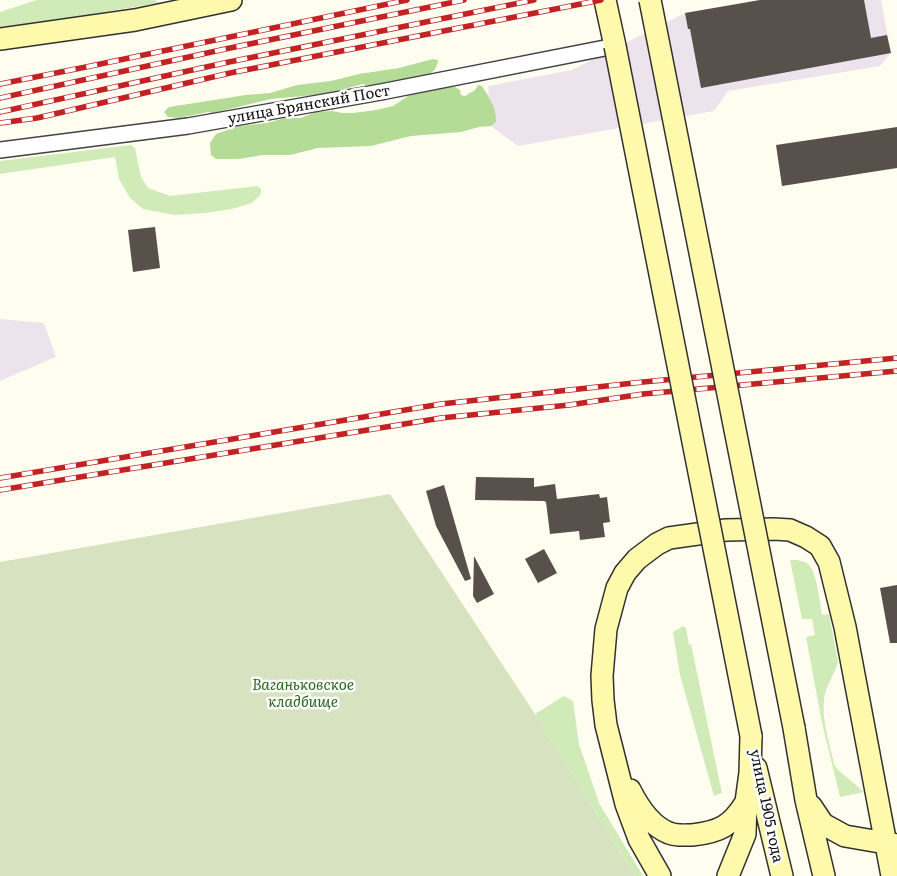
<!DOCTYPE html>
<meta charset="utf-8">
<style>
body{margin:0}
canvas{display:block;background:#fffdf0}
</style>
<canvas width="897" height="876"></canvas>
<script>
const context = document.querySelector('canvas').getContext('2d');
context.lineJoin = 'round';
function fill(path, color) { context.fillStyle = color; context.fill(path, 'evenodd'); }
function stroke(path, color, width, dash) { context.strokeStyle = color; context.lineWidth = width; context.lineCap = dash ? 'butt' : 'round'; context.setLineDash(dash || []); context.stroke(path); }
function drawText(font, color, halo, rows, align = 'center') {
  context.font = font + ' Literata,serif'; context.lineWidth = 5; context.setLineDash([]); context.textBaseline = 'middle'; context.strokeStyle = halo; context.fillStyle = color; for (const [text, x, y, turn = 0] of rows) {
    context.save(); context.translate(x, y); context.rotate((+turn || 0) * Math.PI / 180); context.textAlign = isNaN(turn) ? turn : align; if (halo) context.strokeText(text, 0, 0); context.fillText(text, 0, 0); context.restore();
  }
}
const industrial = new Path2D(`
 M 760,0 L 881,0 L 891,53 L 880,66 L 728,91 L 714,111 L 518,146 L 492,127 L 488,86 L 572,70 L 685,13 Z
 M 0,319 L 44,323 L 56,357 L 0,381 Z`);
const green = new Path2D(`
 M 37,0 L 155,0 L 159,3 L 0,29 L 0,12 Z
 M 131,145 L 135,148 L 141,177 L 148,188 L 170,196 L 258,186 L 261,189 L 261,194 L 252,203 L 232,209 L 205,213 L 174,215 L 143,209 L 130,198 L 119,179 L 115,157 L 0,174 L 0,161 Z
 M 790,560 C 797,560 804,560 809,565 C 817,573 820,603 822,615 L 829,614 L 838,662 C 835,673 828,683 825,694 C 820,716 830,743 834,764 L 837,769 L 864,792 L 840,797 L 822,723 L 806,637 L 815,635 L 812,619 L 802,619 Z
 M 683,626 L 686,628 L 689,645 L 691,644 L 722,793 L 714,796 L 680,675 L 673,632 Z
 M 564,696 L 573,701 L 579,744 L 599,803 L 643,876 L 635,876 L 535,714 Z`);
const forest = new Path2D(`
 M 433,59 L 438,60 C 438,65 435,70 431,73 C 421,82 375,89 363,84 L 326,94 L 271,99 L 213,113 L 208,112 L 179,118 L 168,117 L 164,112 L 169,107 L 246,95 L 270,93 L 297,85 L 331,81 L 359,74 L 399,68 Z
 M 478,85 L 482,86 C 489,97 497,109 496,122 L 491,126 L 479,127 L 461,132 L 411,136 L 371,146 L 318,148 L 290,155 L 263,155 L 239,159 L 216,159 L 211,155 L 210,143 L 216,134 L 238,126 L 267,123 L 285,118 L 301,118 L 316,112 L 332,111 L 342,113 L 353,113 L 376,110 L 393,106 L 411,94 L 432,87 L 455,87 L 460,90 L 461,95 L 465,96 L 475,90 Z`);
const cemetery = new Path2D(`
 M 390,494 L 535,714 L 635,876 L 0,876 L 0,562 Z`);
const building = new Path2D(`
 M 760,0 L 864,0 L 871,38 L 887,35 L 891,53 L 701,88 L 690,29 L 688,29 L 685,13 Z
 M 897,127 L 897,168 L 782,186 L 776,145 Z
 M 155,227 L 160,268 L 133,272 L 128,230 Z
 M 476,477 L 534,478 L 534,487 L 555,484 L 557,499 L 599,494 L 600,498 L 607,497 L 610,522 L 603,523 L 605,537 L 580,540 L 579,531 L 550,534 L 546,502 L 544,501 L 475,500 Z
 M 444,485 L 471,579 L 465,581 L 436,526 L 426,491 Z
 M 544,549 L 557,573 L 538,583 L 525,559 Z
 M 474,556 L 494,594 L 477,603 L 473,596 Z
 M 897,585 L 897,643 L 890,643 L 880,588 Z`);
const street = new Path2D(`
 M 0,150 L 188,126 L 381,92 L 615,46`);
const secondary = new Path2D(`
 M 605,0 L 615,46
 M 0,39 L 135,20 L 231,0
 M 794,728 L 806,800 L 824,876
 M 756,768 L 782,876
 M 630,790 C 638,806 651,826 669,833 C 676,836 685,835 692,835 C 720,832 731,826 746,802
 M 811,806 L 823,824 L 845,836 L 897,845
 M 660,876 L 639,839 L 626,804 L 606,725 L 603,700 L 602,676 L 606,629 L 617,588 L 625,573 L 637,559 L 657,544 L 669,538 L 726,530 L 774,529 L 790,530 L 806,537 L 820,546 L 829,562 L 845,627 L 892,876
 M 728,876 L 745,834 L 746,802 L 750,773 L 751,736`);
const rail = new Path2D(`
 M 0,84 L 86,67 L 407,0
 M 0,98 L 230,48 L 464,0
 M 0,112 L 229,62 L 534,0
 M 0,123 L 37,118 L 230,73 L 601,0
 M 0,478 L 441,404 L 643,382 L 897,358
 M 0,490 L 441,418 L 569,405 L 643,394 L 897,371`);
const secondaryBridge = new Path2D(`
 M 650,0 L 794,728
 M 615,46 L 751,736`);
const streetNames = [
 ["улица Брянский Пост",309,105,-10],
 ["улица 1905 года",766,806,78]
];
const parkNames = [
 ["Ваганьковское",303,686],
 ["кладбище",303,703]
];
fill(industrial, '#ede3ed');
fill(green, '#d1ebb8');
fill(forest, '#b4dc97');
fill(cemetery, '#d6e2c0');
fill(building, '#58504b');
stroke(street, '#424242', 18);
stroke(secondary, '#313131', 24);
stroke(street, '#fff', 15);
stroke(secondary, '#fff9ab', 21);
stroke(rail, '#c32224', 5.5);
stroke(rail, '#fff', 4, [11]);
stroke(secondaryBridge, '#313131', 24, []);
stroke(secondaryBridge, '#fff9ab', 21);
drawText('15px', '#0f0f0f', '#fff', streetNames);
drawText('italic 15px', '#29691d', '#fff', parkNames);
</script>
